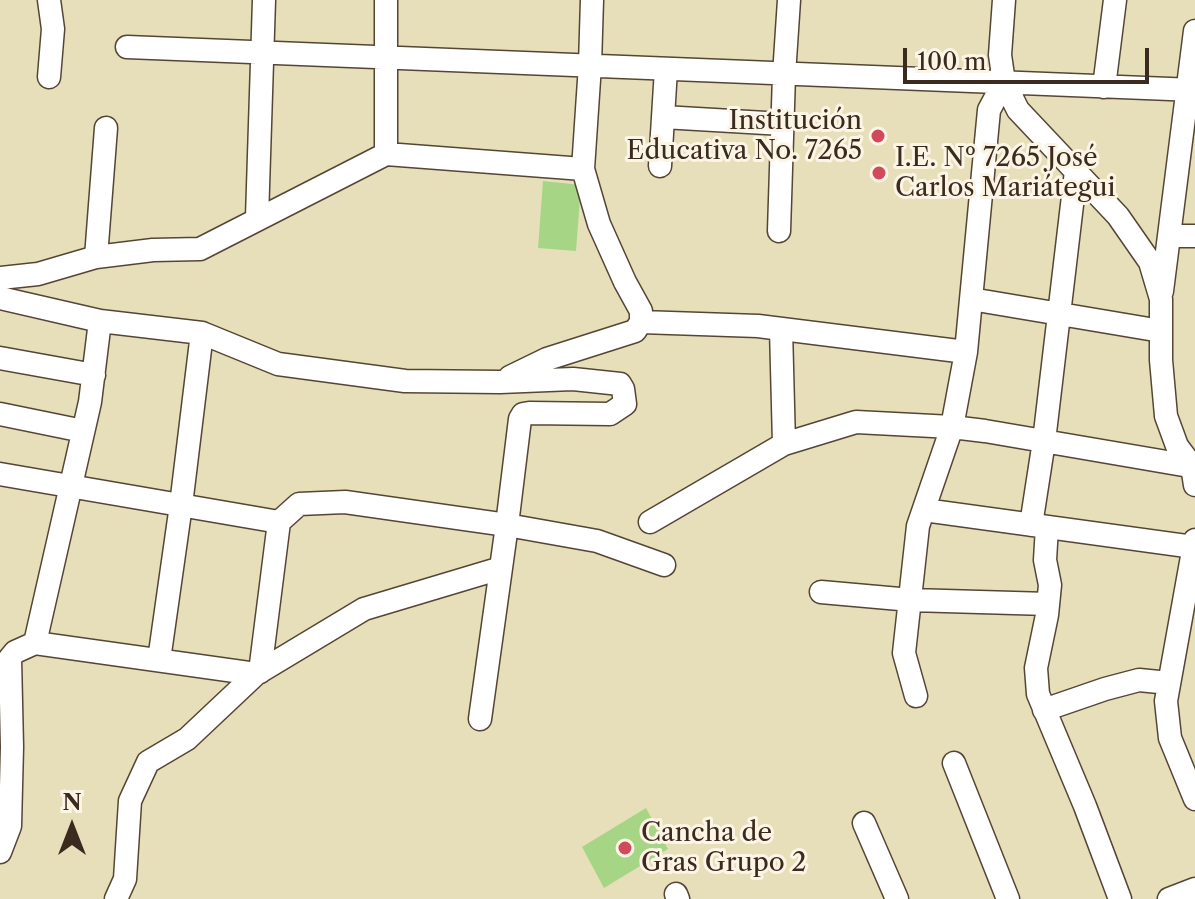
<!DOCTYPE html>
<meta charset="utf-8">
<style>
body{margin:0}
#map{position:relative;width:1195px;height:899px;overflow:hidden;background:#e6dfba;font-family:"Libre Caslon Text",serif}
canvas{display:block}
.north{position:absolute;left:32px;top:787px;width:80px;height:80px;-webkit-text-stroke:6px #fcf5e5;paint-order:stroke;rotate:0deg;font-size:22px;font-weight:700;line-height:32px;text-align:center;color:#3b2a1e}
.north::after{content:'';display:block;margin:auto;width:28px;height:36px;background:#3b2a1e;clip-path:polygon(50% 0,100% 100%,50% 72%,0 100%)}
.scale{position:absolute;left:903px;top:48px;width:246px;height:36px;box-sizing:border-box;border:4px solid #3b2a1e;border-top:0;padding-left:10px;font-size:24px;line-height:28px;white-space:nowrap;color:#3b2a1e;-webkit-text-stroke:6px #fcf5e5;paint-order:stroke}
</style>
<div id="map">
<canvas width="1195" height="899"></canvas>
<div class="north">N</div>
<div class="scale">100 m</div>
</div>
<script>
const context = document.querySelector('canvas').getContext('2d');
context.lineJoin = 'round';
function fill(path, color) { context.fillStyle = color; context.fill(path, 'evenodd'); }
function stroke(path, color, width, dash) { context.strokeStyle = color; context.lineWidth = width; context.lineCap = dash ? 'butt' : 'round'; context.setLineDash(dash || []); context.stroke(path); }
function drawText(font, color, halo, rows, align = 'center') {
  context.font = font + ' "Libre Caslon Text",serif'; context.lineWidth = 6; context.setLineDash([]); context.textBaseline = 'middle'; context.strokeStyle = halo; context.fillStyle = color; for (const [text, x, y, turn = 0] of rows) {
    context.save(); context.translate(x, y); context.rotate((+turn || 0) * Math.PI / 180); context.textAlign = isNaN(turn) ? turn : align; if (halo) context.strokeText(text, 0, 0); context.fillText(text, 0, 0); context.restore();
  }
}
const green = new Path2D(`
 M 543,181 L 581,185 L 576,251 L 538,248 Z
 M 646,808 L 668,849 L 604,888 L 582,847 Z`);
const minor = new Path2D(`
 M 49,0 L 53,29 L 49,77
 M 1004,0 L 1000,55 L 1004,82 L 1018,110 L 1118,216 L 1150,262 L 1161,299 L 1161,360 L 1166,416 L 1177,446 L 1192,466 L 1195,485
 M 127,47 L 1195,90
 M 1104,87 L 1115,0
 M 663,117 L 783,124
 M 386,154 L 386,0
 M 660,166 L 666,69
 M 257,218 L 264,0
 M 779,231 L 784,75 L 789,0
 M 1169,236 L 1195,236
 M 96,257 L 106,128
 M 0,278 L 38,274 L 96,257 L 153,250 L 200,249 L 386,154 L 583,169
 M 1162,291 L 1195,31
 M 0,298 L 100,321 L 202,333 L 278,364 L 405,381 L 500,382 L 573,379 L 620,384 L 623,389 L 625,404 L 610,414 L 529,413 L 523,414 L 520,419 L 507,525 L 480,719
 M 971,299 L 1161,331
 M 641,322 L 758,326 L 966,352
 M 781,329 L 784,444
 M 0,358 L 94,375
 M 510,377 L 547,359 L 635,331 L 641,322 L 641,311 L 625,282 L 599,224 L 583,169 L 590,65 L 592,0
 M 0,414 L 83,431
 M 0,474 L 279,522 L 299,504 L 345,502 L 507,525 L 597,541 L 664,565
 M 924,510 L 1194,547
 M 650,522 L 784,444 L 856,422 L 952,427 L 985,431 L 1195,467
 M 1031,525 L 1044,441 L 1076,171
 M 1047,527 L 1045,560 L 1050,585 L 1047,615 L 1036,668 L 1038,694 L 1085,806 L 1120,899
 M 1195,540 L 1166,701 L 1170,738 L 1195,799
 M 821,592 L 911,600 L 1048,604
 M 35,643 L 90,402 L 100,321
 M 159,660 L 181,505 L 202,333
 M 260,672 L 279,522
 M 916,696 L 904,653 L 918,526 L 952,427 L 966,352 L 989,110 L 1004,82
 M 1044,710 L 1105,689 L 1139,680 L 1169,683
 M 954,763 L 1008,899
 M 864,823 L 897,899
 M 0,852 L 10,826 L 12,747 L 10,658 L 15,652 L 35,643 L 256,674
 M 676,894 L 678,899
 M 116,899 L 125,879 L 130,801 L 148,762 L 187,739 L 256,674 L 364,609 L 501,568
 M 1169,899 L 1195,889`);
const markers = [
 [878,136,8,"#d1495b"],
 [879,173,8,"#d1495b"],
 [625,848,8,"#d1495b"]
];
const poiNames = [
 ["Institución",862,121,"right"],
 ["Educativa No. 7265",862,151,"right"],
 ["I.E. Nº 7265 José",895,158],
 ["Carlos Mariátegui",895,188],
 ["Cancha de",641,833],
 ["Gras Grupo 2",641,863]
];
fill(green, '#a6d685');
stroke(minor, '#554535', 25);
stroke(minor, '#fff', 22);
for (const [x, y, r, color] of markers) { const dot = new Path2D(); dot.arc(x, y, r, 0, 2 * Math.PI); context.fillStyle = color; context.fill(dot); stroke(dot, '#fcf5e5', 3); }
drawText('26px', '#3b2a1e', '#fcf5e5', poiNames, 'left');
</script>
